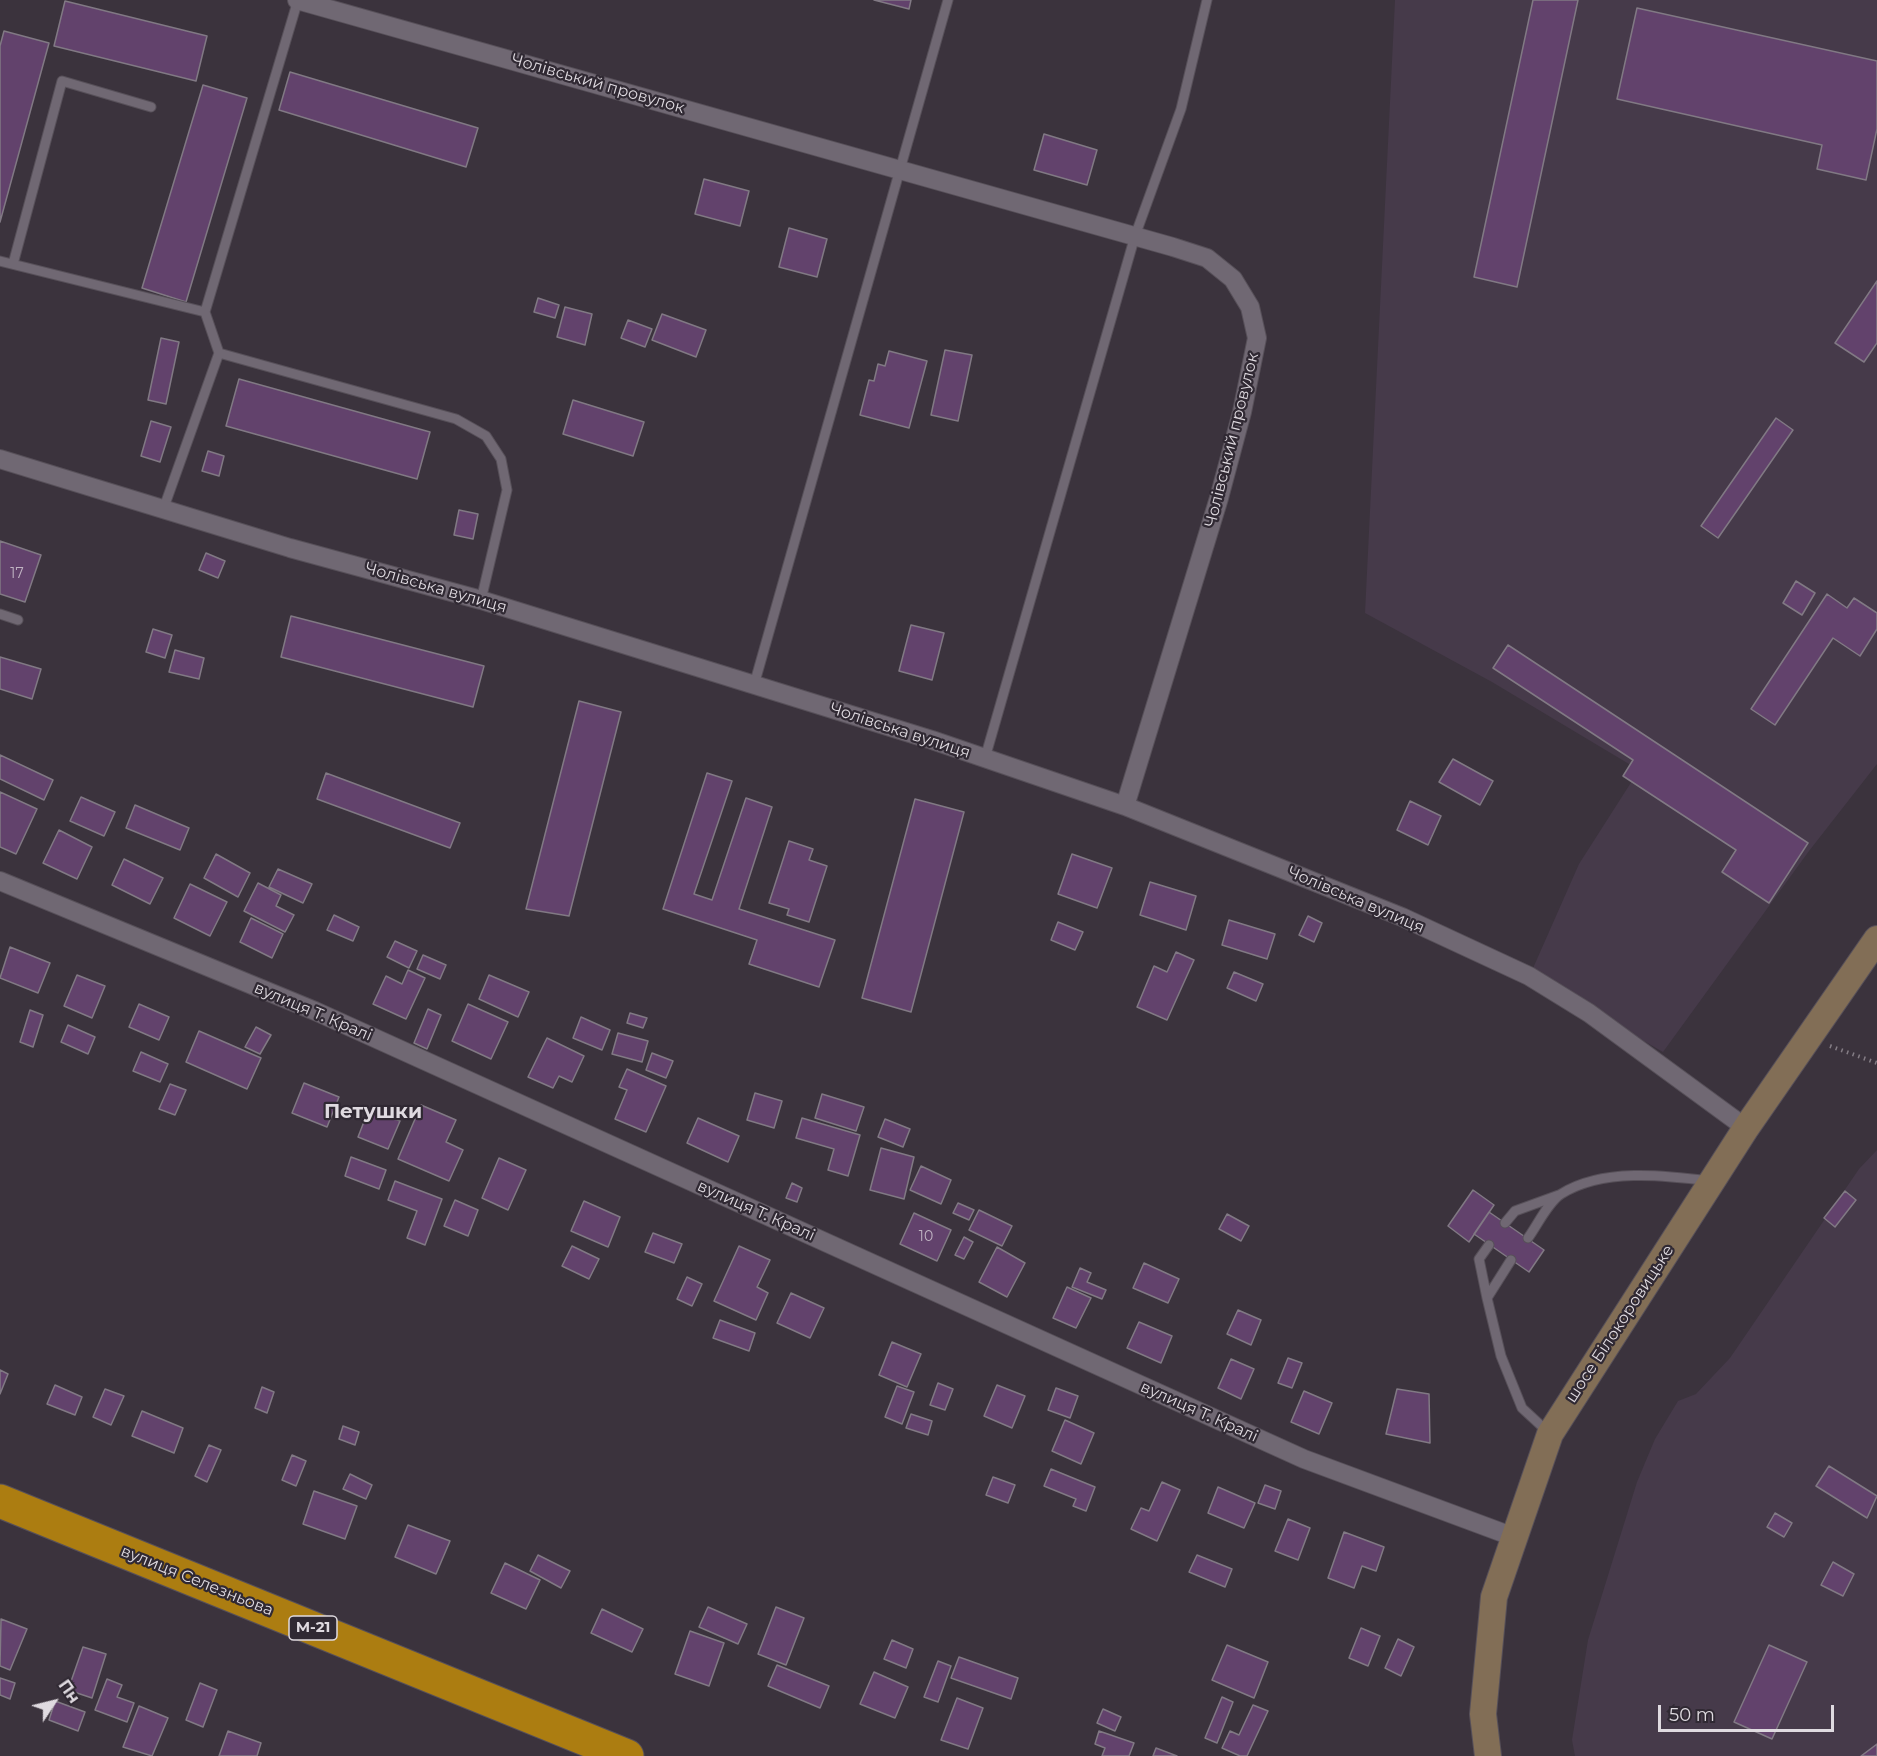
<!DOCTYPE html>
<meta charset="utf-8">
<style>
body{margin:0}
#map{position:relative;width:1877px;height:1756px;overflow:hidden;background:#3b333d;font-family:Montserrat,sans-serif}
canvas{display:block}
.north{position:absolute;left:24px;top:1672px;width:60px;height:60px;-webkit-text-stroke:4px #302933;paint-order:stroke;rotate:55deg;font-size:16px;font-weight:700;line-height:24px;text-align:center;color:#dfdae0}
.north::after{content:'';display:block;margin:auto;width:21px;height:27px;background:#dfdae0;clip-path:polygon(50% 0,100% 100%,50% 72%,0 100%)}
.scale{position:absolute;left:1658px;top:1705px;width:176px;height:27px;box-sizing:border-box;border:3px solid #dfdae0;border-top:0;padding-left:8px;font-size:18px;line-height:21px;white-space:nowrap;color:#dfdae0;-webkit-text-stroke:4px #302933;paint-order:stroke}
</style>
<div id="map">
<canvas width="1877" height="1756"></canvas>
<div class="north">Пн</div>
<div class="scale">50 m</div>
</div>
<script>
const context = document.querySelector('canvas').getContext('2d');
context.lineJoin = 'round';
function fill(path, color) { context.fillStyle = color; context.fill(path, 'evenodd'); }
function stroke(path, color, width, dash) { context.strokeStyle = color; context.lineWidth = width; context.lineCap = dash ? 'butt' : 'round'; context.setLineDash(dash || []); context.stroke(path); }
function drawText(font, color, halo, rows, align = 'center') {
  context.font = font + ' Montserrat,sans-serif'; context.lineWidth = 4.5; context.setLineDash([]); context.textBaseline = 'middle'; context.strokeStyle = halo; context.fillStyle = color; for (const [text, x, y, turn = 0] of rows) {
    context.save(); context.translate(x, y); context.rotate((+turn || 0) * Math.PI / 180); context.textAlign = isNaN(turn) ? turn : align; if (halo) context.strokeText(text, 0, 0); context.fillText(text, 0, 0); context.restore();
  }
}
const built = new Path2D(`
 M 1395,0 L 1877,0 L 1877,764 L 1809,851 L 1663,1052 L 1530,975 L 1579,864 L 1639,770 L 1492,682 L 1365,613 Z
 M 1877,1150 L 1877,1756 L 1575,1756 L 1572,1740 L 1588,1640 L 1637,1482 L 1655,1439 L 1678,1401 L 1696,1394 L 1730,1358 L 1859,1169 Z`);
const building = new Path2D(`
 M 874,0 L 911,0 L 909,9 Z
 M 1533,0 L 1578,0 L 1517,287 L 1474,277 Z
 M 65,1 L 207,36 L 196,81 L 54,46 Z
 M 1637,8 L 1877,61 L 1877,129 L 1866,180 L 1817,169 L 1822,145 L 1617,99 Z
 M 4,31 L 49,43 L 0,222 L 0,46 Z
 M 290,72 L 478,128 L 466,167 L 279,110 Z
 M 203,85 L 247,98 L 186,302 L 142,288 Z
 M 1044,134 L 1097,150 L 1087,185 L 1034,170 Z
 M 704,179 L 749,191 L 740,226 L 695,214 Z
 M 789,228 L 827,239 L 817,277 L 779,267 Z
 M 1877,281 L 1877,343 L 1864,362 L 1835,343 Z
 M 538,298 L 559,305 L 555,318 L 534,312 Z
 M 565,307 L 592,314 L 585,345 L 557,337 Z
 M 662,314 L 706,330 L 696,357 L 652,340 Z
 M 628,320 L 652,329 L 645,347 L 621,338 Z
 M 161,338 L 179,342 L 166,404 L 148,400 Z
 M 945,350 L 972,355 L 958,421 L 931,415 Z
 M 889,351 L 927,361 L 909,428 L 860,415 L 869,380 L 874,381 L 878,364 L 885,366 Z
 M 239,379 L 430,432 L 417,479 L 226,426 Z
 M 573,400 L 644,422 L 633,456 L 563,434 Z
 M 1776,418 L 1793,430 L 1718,538 L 1701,526 Z
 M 151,421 L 171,427 L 160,462 L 141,456 Z
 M 208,451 L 224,456 L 219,476 L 202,471 Z
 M 459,510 L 478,514 L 473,539 L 454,535 Z
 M 0,541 L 41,555 L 25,602 L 0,594 Z
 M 206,553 L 225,561 L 218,578 L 199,570 Z
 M 1796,581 L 1815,593 L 1802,615 L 1783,603 Z
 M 1827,594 L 1847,608 L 1854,598 L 1877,613 L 1877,629 L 1860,656 L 1833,638 L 1775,725 L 1751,709 Z
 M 291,616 L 484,666 L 473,707 L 281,657 Z
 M 911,625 L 944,633 L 932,680 L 899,671 Z
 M 153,629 L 172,635 L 165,658 L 146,652 Z
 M 1508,645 L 1808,843 L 1769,903 L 1722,872 L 1736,850 L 1623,776 L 1633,760 L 1493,668 Z
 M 175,650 L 204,658 L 199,679 L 169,672 Z
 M 0,657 L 41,669 L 32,699 L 0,689 Z
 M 579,701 L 621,712 L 569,916 L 526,909 Z
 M 0,755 L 53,780 L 44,800 L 0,779 Z
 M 1453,759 L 1493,781 L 1480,805 L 1439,782 Z
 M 326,773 L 460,823 L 450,848 L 317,799 Z
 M 707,773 L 732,781 L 694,894 L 712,900 L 746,798 L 772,807 L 739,909 L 835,940 L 819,987 L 749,964 L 757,940 L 663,909 Z
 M 0,792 L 37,809 L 16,854 L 0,847 Z
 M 81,797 L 115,812 L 104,836 L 70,821 Z
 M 915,799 L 964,812 L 911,1012 L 862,998 Z
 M 1410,801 L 1441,816 L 1428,845 L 1397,830 Z
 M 135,805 L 189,828 L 180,850 L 126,828 Z
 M 59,830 L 92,847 L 77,879 L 43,863 Z
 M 789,841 L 813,849 L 809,860 L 827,866 L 809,922 L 787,915 L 789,909 L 769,903 Z
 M 216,854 L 250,873 L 238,897 L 204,878 Z
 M 1072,854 L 1112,868 L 1097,908 L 1058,894 Z
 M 124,859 L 163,878 L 150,904 L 112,885 Z
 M 278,869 L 312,884 L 303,903 L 269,887 Z
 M 1150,882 L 1196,896 L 1186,930 L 1140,915 Z
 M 258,883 L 281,895 L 276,906 L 294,915 L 285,932 L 244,911 Z
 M 190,884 L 227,902 L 210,936 L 174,918 Z
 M 334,915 L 359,927 L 353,941 L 327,930 Z
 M 1308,916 L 1322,923 L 1314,942 L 1299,935 Z
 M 251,918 L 283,934 L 272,958 L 240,942 Z
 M 1229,920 L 1275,934 L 1267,959 L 1222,945 Z
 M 1058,922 L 1083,932 L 1075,950 L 1051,940 Z
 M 395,941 L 417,951 L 409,968 L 387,957 Z
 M 10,947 L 50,963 L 38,993 L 0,978 Z
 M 1176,952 L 1194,960 L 1167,1020 L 1137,1007 L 1154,966 L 1167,972 Z
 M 423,955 L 446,965 L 440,979 L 417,969 Z
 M 408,970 L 425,978 L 406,1019 L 373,1004 L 386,976 L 402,984 Z
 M 1234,972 L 1263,984 L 1256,1001 L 1227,988 Z
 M 77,975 L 105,986 L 92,1018 L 64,1006 Z
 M 489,975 L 529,992 L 518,1017 L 479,999 Z
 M 139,1004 L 169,1017 L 159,1040 L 129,1027 Z
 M 468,1004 L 508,1022 L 491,1059 L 452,1041 Z
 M 428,1009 L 441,1015 L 427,1049 L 414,1043 Z
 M 30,1010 L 43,1015 L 33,1047 L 20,1042 Z
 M 630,1013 L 647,1018 L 643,1028 L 627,1023 Z
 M 581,1017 L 610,1030 L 602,1050 L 573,1038 Z
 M 68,1025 L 95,1037 L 88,1054 L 61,1042 Z
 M 256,1027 L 271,1035 L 260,1054 L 245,1047 Z
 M 199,1031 L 261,1058 L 247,1089 L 186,1062 Z
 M 618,1033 L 648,1041 L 642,1062 L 612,1054 Z
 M 547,1038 L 584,1056 L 572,1082 L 559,1076 L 553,1088 L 528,1077 Z
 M 141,1052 L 168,1064 L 160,1082 L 133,1071 Z
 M 652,1053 L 673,1061 L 666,1078 L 646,1070 Z
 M 627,1069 L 666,1086 L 646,1132 L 615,1119 L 627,1090 L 619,1087 Z
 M 304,1083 L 339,1097 L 327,1127 L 292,1113 Z
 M 170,1084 L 186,1090 L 175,1115 L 159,1109 Z
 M 755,1093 L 782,1101 L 774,1128 L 747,1120 Z
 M 822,1094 L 864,1107 L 856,1131 L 815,1118 Z
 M 421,1105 L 456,1120 L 446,1142 L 463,1150 L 449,1181 L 398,1159 Z
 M 369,1109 L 400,1121 L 388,1149 L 358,1137 Z
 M 698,1118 L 739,1136 L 728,1162 L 687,1143 Z
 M 802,1118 L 860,1135 L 848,1176 L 828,1170 L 834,1149 L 796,1138 Z
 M 885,1119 L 910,1129 L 903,1147 L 878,1137 Z
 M 881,1148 L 914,1157 L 904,1199 L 870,1190 Z
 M 351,1157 L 386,1170 L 379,1189 L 345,1176 Z
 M 499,1158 L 526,1170 L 508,1210 L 482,1198 Z
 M 921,1166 L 951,1180 L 941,1204 L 910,1190 Z
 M 395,1181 L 442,1199 L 425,1245 L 407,1238 L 417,1211 L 388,1200 Z
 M 792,1183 L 802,1188 L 797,1202 L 786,1198 Z
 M 1473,1190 L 1494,1205 L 1469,1242 L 1448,1226 Z
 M 1845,1191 L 1856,1200 L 1835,1227 L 1824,1218 Z
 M 455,1200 L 478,1210 L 468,1236 L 444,1226 Z
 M 584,1201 L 620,1217 L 608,1247 L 571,1231 Z
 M 958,1203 L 974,1210 L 969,1220 L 953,1213 Z
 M 979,1210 L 1012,1226 L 1002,1246 L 969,1230 Z
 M 1489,1212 L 1544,1250 L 1529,1272 L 1474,1234 Z
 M 914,1213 L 951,1230 L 937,1261 L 900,1244 Z
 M 1227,1214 L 1249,1226 L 1241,1241 L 1219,1229 Z
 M 653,1233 L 682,1244 L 674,1263 L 645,1252 Z
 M 964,1237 L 973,1242 L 964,1259 L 955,1255 Z
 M 572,1246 L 599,1259 L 589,1279 L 562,1266 Z
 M 739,1246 L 770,1260 L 757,1287 L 768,1293 L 756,1320 L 714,1301 Z
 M 997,1247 L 1025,1263 L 1007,1297 L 979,1282 Z
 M 1144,1263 L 1179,1279 L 1168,1303 L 1133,1288 Z
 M 1080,1268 L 1091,1273 L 1087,1282 L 1106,1290 L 1102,1299 L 1072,1287 Z
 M 687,1277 L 702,1284 L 692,1306 L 677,1299 Z
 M 1067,1287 L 1091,1298 L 1076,1328 L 1053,1318 Z
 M 791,1293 L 824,1308 L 810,1338 L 777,1323 Z
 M 1238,1310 L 1261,1320 L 1251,1345 L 1227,1334 Z
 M 720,1320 L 755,1333 L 749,1351 L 713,1338 Z
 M 1139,1322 L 1172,1336 L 1161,1363 L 1127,1348 Z
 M 892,1342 L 921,1354 L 907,1387 L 879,1375 Z
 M 1288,1358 L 1302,1363 L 1292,1388 L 1278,1383 Z
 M 1231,1359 L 1254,1369 L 1241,1399 L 1218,1388 Z
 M 0,1370 L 8,1374 L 0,1394 Z
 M 938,1383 L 953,1389 L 945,1410 L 930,1405 Z
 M 55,1385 L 82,1397 L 75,1415 L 47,1404 Z
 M 997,1385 L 1025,1396 L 1012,1428 L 984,1416 Z
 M 897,1386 L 914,1392 L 902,1424 L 885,1417 Z
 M 262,1387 L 274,1392 L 267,1413 L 255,1408 Z
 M 1056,1388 L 1078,1396 L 1070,1418 L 1048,1410 Z
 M 105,1389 L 124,1396 L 111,1425 L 93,1417 Z
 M 1397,1389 L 1429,1394 L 1430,1443 L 1386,1434 Z
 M 1304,1391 L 1332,1403 L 1319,1434 L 1291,1422 Z
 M 142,1411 L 183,1428 L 174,1453 L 132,1436 Z
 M 911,1414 L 932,1421 L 928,1435 L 906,1428 Z
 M 1065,1420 L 1094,1433 L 1081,1464 L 1052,1451 Z
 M 343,1426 L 359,1432 L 355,1445 L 339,1439 Z
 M 209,1445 L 221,1450 L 207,1482 L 195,1476 Z
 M 292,1455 L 306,1461 L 296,1486 L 282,1480 Z
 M 1829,1466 L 1877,1496 L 1867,1518 L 1816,1486 Z
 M 1051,1469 L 1095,1487 L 1086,1511 L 1073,1506 L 1076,1499 L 1044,1486 Z
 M 350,1474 L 372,1485 L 366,1499 L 343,1489 Z
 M 993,1477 L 1015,1485 L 1008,1503 L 986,1495 Z
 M 1162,1482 L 1180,1490 L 1157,1541 L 1131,1529 L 1141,1508 L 1149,1511 Z
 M 1265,1485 L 1281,1491 L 1275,1509 L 1258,1503 Z
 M 1218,1487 L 1255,1503 L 1244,1528 L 1208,1513 Z
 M 314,1491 L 357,1506 L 345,1539 L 303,1524 Z
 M 1775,1513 L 1792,1523 L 1784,1537 L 1767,1527 Z
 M 1288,1519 L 1310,1528 L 1298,1560 L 1275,1551 Z
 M 408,1525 L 450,1541 L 436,1574 L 395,1557 Z
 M 1344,1532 L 1384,1547 L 1376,1571 L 1362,1566 L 1354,1588 L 1328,1578 Z
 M 538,1555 L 570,1571 L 561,1588 L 530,1571 Z
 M 1197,1555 L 1232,1569 L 1225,1587 L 1189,1572 Z
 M 1833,1562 L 1854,1574 L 1843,1596 L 1821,1585 Z
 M 505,1563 L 540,1580 L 526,1609 L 491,1593 Z
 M 708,1607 L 747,1624 L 738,1644 L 699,1627 Z
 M 776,1607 L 804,1618 L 786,1665 L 758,1654 Z
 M 602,1609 L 643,1629 L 632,1652 L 591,1633 Z
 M 1,1619 L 27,1629 L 10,1670 L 0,1666 Z
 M 1361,1628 L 1380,1636 L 1368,1666 L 1349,1658 Z
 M 690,1631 L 724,1643 L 709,1686 L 675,1674 Z
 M 1398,1639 L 1414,1647 L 1401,1676 L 1385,1668 Z
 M 892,1640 L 913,1649 L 906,1668 L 884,1659 Z
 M 1227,1645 L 1268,1662 L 1254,1698 L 1212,1680 Z
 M 1769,1645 L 1807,1662 L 1772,1739 L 1734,1722 Z
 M 83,1647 L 106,1654 L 92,1698 L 68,1690 Z
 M 959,1657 L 1018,1678 L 1011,1699 L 951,1678 Z
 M 938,1661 L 951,1666 L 938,1702 L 924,1697 Z
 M 777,1665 L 829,1686 L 820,1708 L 768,1686 Z
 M 874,1672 L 908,1687 L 895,1718 L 860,1704 Z
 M 0,1678 L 15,1683 L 10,1699 L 0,1695 Z
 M 107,1679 L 122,1685 L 117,1697 L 134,1703 L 127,1722 L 95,1710 Z
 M 200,1683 L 217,1690 L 203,1727 L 186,1720 Z
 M 1222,1697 L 1233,1702 L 1217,1743 L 1205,1738 Z
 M 957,1698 L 983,1708 L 968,1749 L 941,1740 Z
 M 55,1701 L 85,1712 L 78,1731 L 49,1720 Z
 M 1253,1705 L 1268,1711 L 1247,1756 L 1240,1756 L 1222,1748 L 1230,1731 L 1239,1735 Z
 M 139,1706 L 168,1718 L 152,1756 L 123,1747 Z
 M 1103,1709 L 1121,1717 L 1115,1731 L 1097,1723 Z
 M 228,1731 L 261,1743 L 257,1756 L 219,1756 Z
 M 1099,1731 L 1134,1743 L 1129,1756 L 1102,1756 L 1105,1748 L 1095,1744 Z
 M 1877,1744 L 1877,1756 L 1861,1756 Z
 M 1156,1748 L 1177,1756 L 1153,1756 Z`);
const path = new Path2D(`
 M 1830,1046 L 1877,1063`);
const lane = new Path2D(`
 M 0,261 L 205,312
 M 13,264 L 62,81 L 151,107
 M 219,353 L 456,419 L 486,436 L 501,459 L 507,490 L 481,600
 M 163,510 L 219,353 L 205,312 L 298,0
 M 0,614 L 18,620
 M 754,685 L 948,0
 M 985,758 L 1135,236 L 1181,109 L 1207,0
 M 1505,1223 L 1515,1211 L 1559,1195
 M 1528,1238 C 1537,1226 1548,1202 1561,1194 C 1602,1168 1664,1175 1710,1181
 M 1511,1260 L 1487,1298 L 1501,1356 L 1522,1408 L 1548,1432
 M 1487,1298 L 1479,1259 L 1489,1245`);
const street = new Path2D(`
 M 297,0 L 1173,247 L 1207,258 L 1233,279 L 1250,307 L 1257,338 L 1242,412 L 1219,498 L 1125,806
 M 0,459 L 290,548 L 481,600 L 932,740 L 1125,806 L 1402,917 L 1529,976 L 1589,1013 L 1746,1128
 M 0,881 L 315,1011 L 1304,1459 L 1514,1537`);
const secondary = new Path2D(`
 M 1488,1756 L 1483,1714 L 1494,1597 L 1550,1434 L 1746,1128 L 1877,939`);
const highway = new Path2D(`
 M 0,1501 L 627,1756`);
const numberNames = [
 ["17",17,574],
 ["10",926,1237]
];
const shields = [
 [313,1628,48]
];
const shieldNames = [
 ["М-21",313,1628]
];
const streetNames = [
 ["Чолівський провулок",598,84,16],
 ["Чолівський провулок",1232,440,-76],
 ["Чолівська вулиця",436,588,16],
 ["Чолівська вулиця",900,731,18],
 ["Чолівська вулиця",1356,900,23],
 ["вулиця Т. Кралі",313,1012,23],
 ["вулиця Т. Кралі",756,1211,24],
 ["шосе Білокоровицьке",1620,1324,-57],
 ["вулиця Т. Кралі",1199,1412,24],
 ["вулиця Селезньова",197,1581,22]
];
const quarterNames = [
 ["Петушки",373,1112]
];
fill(built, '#463a4a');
fill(building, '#62426c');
stroke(building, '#817984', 1.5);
stroke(lane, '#575059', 11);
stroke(street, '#575059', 20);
stroke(secondary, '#575059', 28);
stroke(highway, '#575059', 35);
stroke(path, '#847d85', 4, [1.5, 4.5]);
stroke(lane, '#706873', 9);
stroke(street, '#706873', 18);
stroke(secondary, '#826e56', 26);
stroke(highway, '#ac7d11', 33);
drawText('14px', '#c0b4c3', null, numberNames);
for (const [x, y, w] of shields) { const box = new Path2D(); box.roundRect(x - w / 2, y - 12, w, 24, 4.5); context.fillStyle = '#302933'; context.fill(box); stroke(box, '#dfdae0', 1.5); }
drawText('bold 15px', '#dfdae0', null, shieldNames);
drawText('16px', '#dfdae0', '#302933', streetNames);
drawText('bold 20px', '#dfdae0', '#302933', quarterNames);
</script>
